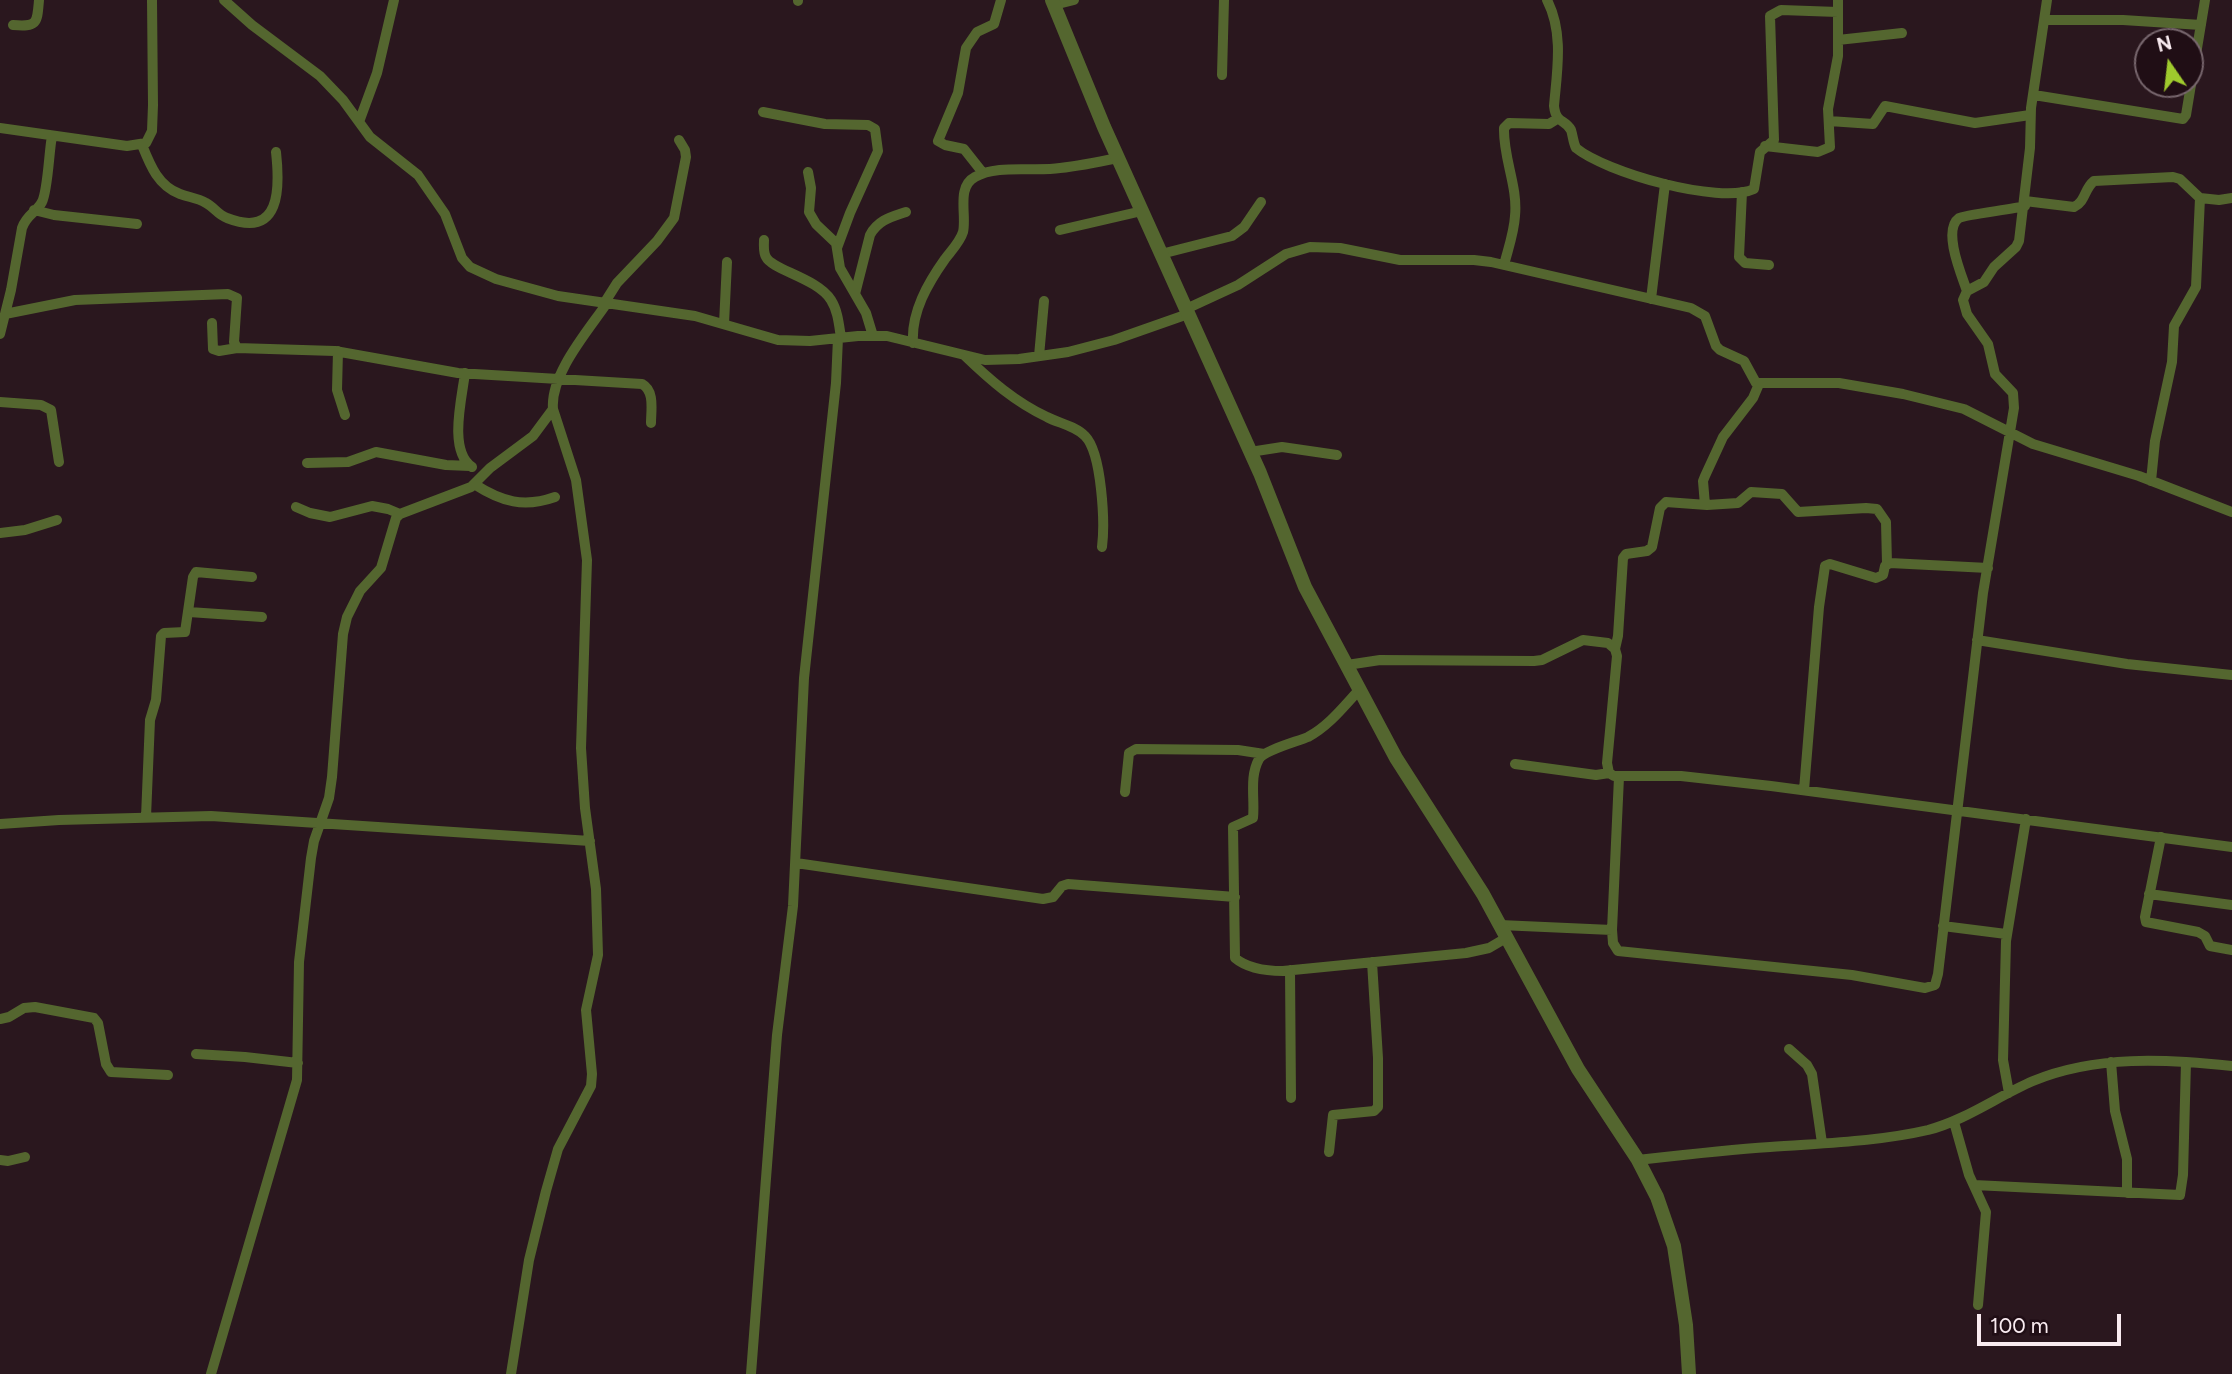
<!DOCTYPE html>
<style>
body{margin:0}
#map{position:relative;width:2232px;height:1374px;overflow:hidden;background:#2a171e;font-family:Figtree,sans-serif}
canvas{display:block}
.north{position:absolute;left:2134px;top:28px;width:70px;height:70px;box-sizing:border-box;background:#200e15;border:2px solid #77666d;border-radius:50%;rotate:346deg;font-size:19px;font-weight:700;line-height:28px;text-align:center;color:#f9ebf0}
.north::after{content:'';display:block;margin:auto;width:24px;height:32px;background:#9fca2d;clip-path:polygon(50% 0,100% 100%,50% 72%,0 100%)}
.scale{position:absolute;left:1977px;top:1314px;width:144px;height:32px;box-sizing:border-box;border:4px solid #f9ebf0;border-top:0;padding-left:9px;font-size:21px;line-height:24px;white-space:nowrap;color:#f9ebf0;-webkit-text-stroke:5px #200e15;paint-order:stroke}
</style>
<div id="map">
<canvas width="2232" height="1374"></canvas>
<div class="north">N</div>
<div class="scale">100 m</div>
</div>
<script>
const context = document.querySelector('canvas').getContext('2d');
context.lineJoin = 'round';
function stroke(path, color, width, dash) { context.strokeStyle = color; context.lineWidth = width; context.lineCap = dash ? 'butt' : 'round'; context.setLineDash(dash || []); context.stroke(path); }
const minor = new Path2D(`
 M 224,0 L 252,25 L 320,76 L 343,100 L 370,137 L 418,175 L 445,214 L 462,258 L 470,267 L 496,279 L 558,296 L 695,316 L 778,340 L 810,341 L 858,336 L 887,336 L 985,360 L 1019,359 L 1068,352 L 1114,340 L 1188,314
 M 1547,0 C 1564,33 1557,71 1554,106 C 1556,124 1565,119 1571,130 C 1573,136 1573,142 1576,148 C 1605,172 1719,205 1754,189 L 1760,152 L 1774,140 L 1770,16 L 1781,10 L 1838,12
 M 798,1 L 798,0
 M 1054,5 L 1074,0
 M 2044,20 L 2123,20 L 2201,25
 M 13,25 C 38,27 37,23 39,0
 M 1838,40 L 1902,33
 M 1222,75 L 1224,0
 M 2034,95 L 2183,119 L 2186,115 L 2205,0
 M 763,112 L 825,124 L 868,125 L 875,129 L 878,151 L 850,213 L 837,248
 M 1829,121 L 1873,124 L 1885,106 L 1975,123 L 2030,115
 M 359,122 L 377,73 L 394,0
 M 0,128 L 127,146 L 146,143 L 152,131 L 153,105 L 152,0
 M 142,145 C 150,165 158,186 180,194 C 188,197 198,198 206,203 C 214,207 218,215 227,218 C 281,239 280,188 276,152
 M 1765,146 L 1818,152 L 1830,147 L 1828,109 L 1838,56 L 1838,0
 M 808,172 L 811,188 L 809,212 L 816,224 L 836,243 L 840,268 L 866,313 L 873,336
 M 983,173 L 964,149 L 945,145 L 938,141 L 958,93 L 966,48 L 977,32 L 994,24 L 1001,0
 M 1742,192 L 1739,257 L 1745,263 L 1769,265
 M 2025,201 L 2074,207 C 2086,201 2084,189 2094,181 L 2173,177 L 2180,179 L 2200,198 L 2219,200 L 2232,198
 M 34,210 L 54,215 L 137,224
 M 1060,230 L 1142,211
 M 764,240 C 764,245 763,252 766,257 C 772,270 817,278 831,300 C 838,311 839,325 841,338
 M 1161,254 L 1232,236 L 1244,227 L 1261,202
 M 1504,265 C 1508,249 1514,233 1515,216 C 1518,186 1503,158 1504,128 L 1509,123 L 1549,124 L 1557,119
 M 1967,291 C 1962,276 1942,230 1959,218 C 1964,215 2014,209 2025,206
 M 855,294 L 870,235 C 878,220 891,217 906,212
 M 1651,299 L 1665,184
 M 605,302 L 617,283 L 657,241 L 674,218 L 686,157 L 685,150 L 679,140
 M 1186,309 L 1238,285 L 1286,254 L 1310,247 L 1340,248 L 1400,260 L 1474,260 L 1491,262 L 1691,308 L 1705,316 L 1716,346 L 1720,350 L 1744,361 L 1756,383 L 1839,383 L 1903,394 L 1964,409 L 2033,444 L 2139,476 L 2232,512
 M 5,314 L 75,300 L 228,294 L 237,298 L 234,342 L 237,348 L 335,351 L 458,373 L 642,384 C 655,391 651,410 651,423
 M 212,323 L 213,349 L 219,351 L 237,348
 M 724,324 L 727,262
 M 0,334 L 11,290 L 22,228 C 27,214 36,213 42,202 C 48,190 49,151 52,136
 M 913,343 C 911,312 928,283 945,259 C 951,251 960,242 963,232 C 967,215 956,187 975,177 C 996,164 1035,172 1060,168 C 1079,166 1099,162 1118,158
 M 338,351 L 337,390 L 345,415
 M 965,356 C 990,380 1015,402 1047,417 C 1058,423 1076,426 1085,436 C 1102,453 1105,523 1102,547
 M 1039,356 L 1044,301
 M 465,373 C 462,398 448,451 472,467
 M 0,402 L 41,405 L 51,410 L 59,462
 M 1250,452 L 1282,447 L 1337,455
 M 307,463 L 348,462 L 376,452 L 446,465 L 470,466
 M 2151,481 L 2155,441 L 2172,362 L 2174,326 L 2196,287 L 2200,198
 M 474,484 C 502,502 524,508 555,497
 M 1705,505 L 1703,481 L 1705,476 L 1723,437 L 1753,398 L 1759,384
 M 296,507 L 310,513 L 330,517 L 372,506 L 388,509 L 400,514
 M 0,533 L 25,530 L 57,520
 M 189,612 L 262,617
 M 1977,640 L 2127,664 L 2232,675
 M 1615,649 L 1618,636 L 1623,558 L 1626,554 L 1647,551 L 1652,547 L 1660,508 L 1666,502 L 1707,505 L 1738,503 L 1751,492 L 1782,494 L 1798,512 L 1866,508 L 1877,509 L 1886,522 L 1887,564
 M 1347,665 L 1380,660 L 1534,661 L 1542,660 L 1583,640 L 1608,643 L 1615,649 L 1617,656 L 1607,763 L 1609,773 L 1614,776 L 1681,776 L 1771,786 L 2232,847
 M 1360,689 C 1344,706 1329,726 1308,737 C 1296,742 1265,750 1259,759 C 1249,777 1255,799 1253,818 L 1233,827 L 1235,958 C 1248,969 1266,971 1283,971 L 1466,953 L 1489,948 L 1506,938
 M 1515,764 L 1596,775 L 1609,773
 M 1619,777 L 1612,930 L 1613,943 L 1618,951 L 1852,975 L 1925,988 L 1935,985 L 1938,974 L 1983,593 L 2014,408 L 2013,393 L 1995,374 L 1988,344 L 1967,314 L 1963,300 L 1967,291 L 1984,282 L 1994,267 L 2016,247 L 2019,241 L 2030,148 L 2031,108 L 2047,0
 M 1804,790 L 1819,607 L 1825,566 L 1830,564 L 1876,578 L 1883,575 L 1885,566 L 1890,563 L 1988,568
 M 1125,792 L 1129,753 L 1136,749 L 1238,750 L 1264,754
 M 146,817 L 150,720 L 156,700 L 161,636 L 164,633 L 185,632 L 193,577 L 196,572 L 252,577
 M 0,824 L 59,820 L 211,816 L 590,841
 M 2161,837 L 2145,917 L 2146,922 L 2198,932 L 2205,936 L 2210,946 L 2232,950
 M 796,863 L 1043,899 L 1053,897 L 1062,886 L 1068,884 L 1235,897
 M 2149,894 L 2232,905
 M 1500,925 L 1612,930
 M 1943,926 L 2006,934
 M 1290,970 L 1291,1098
 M 0,1019 L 9,1017 L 24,1008 L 35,1007 L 94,1018 L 98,1023 L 106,1064 L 111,1072 L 168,1075
 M 1789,1049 L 1807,1065 L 1812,1074 L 1822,1143
 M 196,1054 L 245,1057 L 298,1063
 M 2111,1062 L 2115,1111 L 2127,1159 L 2127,1193
 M 2009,1093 L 2003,1060 L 2006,941 L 2026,819
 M 1954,1122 L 1969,1175 L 1986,1212 L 1978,1305
 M 1329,1152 L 1333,1115 L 1374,1111 L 1378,1107 L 1378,1058 L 1372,962
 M 0,1160 L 8,1161 L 25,1157
 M 1638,1160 C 1682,1155 1725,1150 1770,1147 C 1822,1143 1876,1142 1928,1130 C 1966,1120 1998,1096 2033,1081 C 2096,1055 2166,1059 2232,1066
 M 1974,1185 L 2180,1195 L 2183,1175 L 2186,1062
 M 211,1374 L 297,1080 L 299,962 L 311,858 L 314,841 L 329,798 L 332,777 L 343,634 L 347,617 L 360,591 L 381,568 L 396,518 L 400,514 L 471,487 L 490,468 L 533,436 L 553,409
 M 511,1374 L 529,1260 L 546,1191 L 558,1149 L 591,1086 L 592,1074 L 586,1010 L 598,955 L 596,889 L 585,808 L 581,748 L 587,560 L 576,480 L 553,409 C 550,374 588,331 607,303
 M 751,1374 L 777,1035 L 793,906 L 804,678 L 836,383 L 838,338`);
const tertiary = new Path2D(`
 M 1052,0 L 1104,127 L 1260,473 L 1305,587 L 1396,758 L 1483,894 L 1578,1069 L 1638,1160 L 1657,1197 L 1674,1246 L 1686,1325 L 1689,1374`);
stroke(minor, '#54662f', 10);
stroke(tertiary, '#54662f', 14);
</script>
